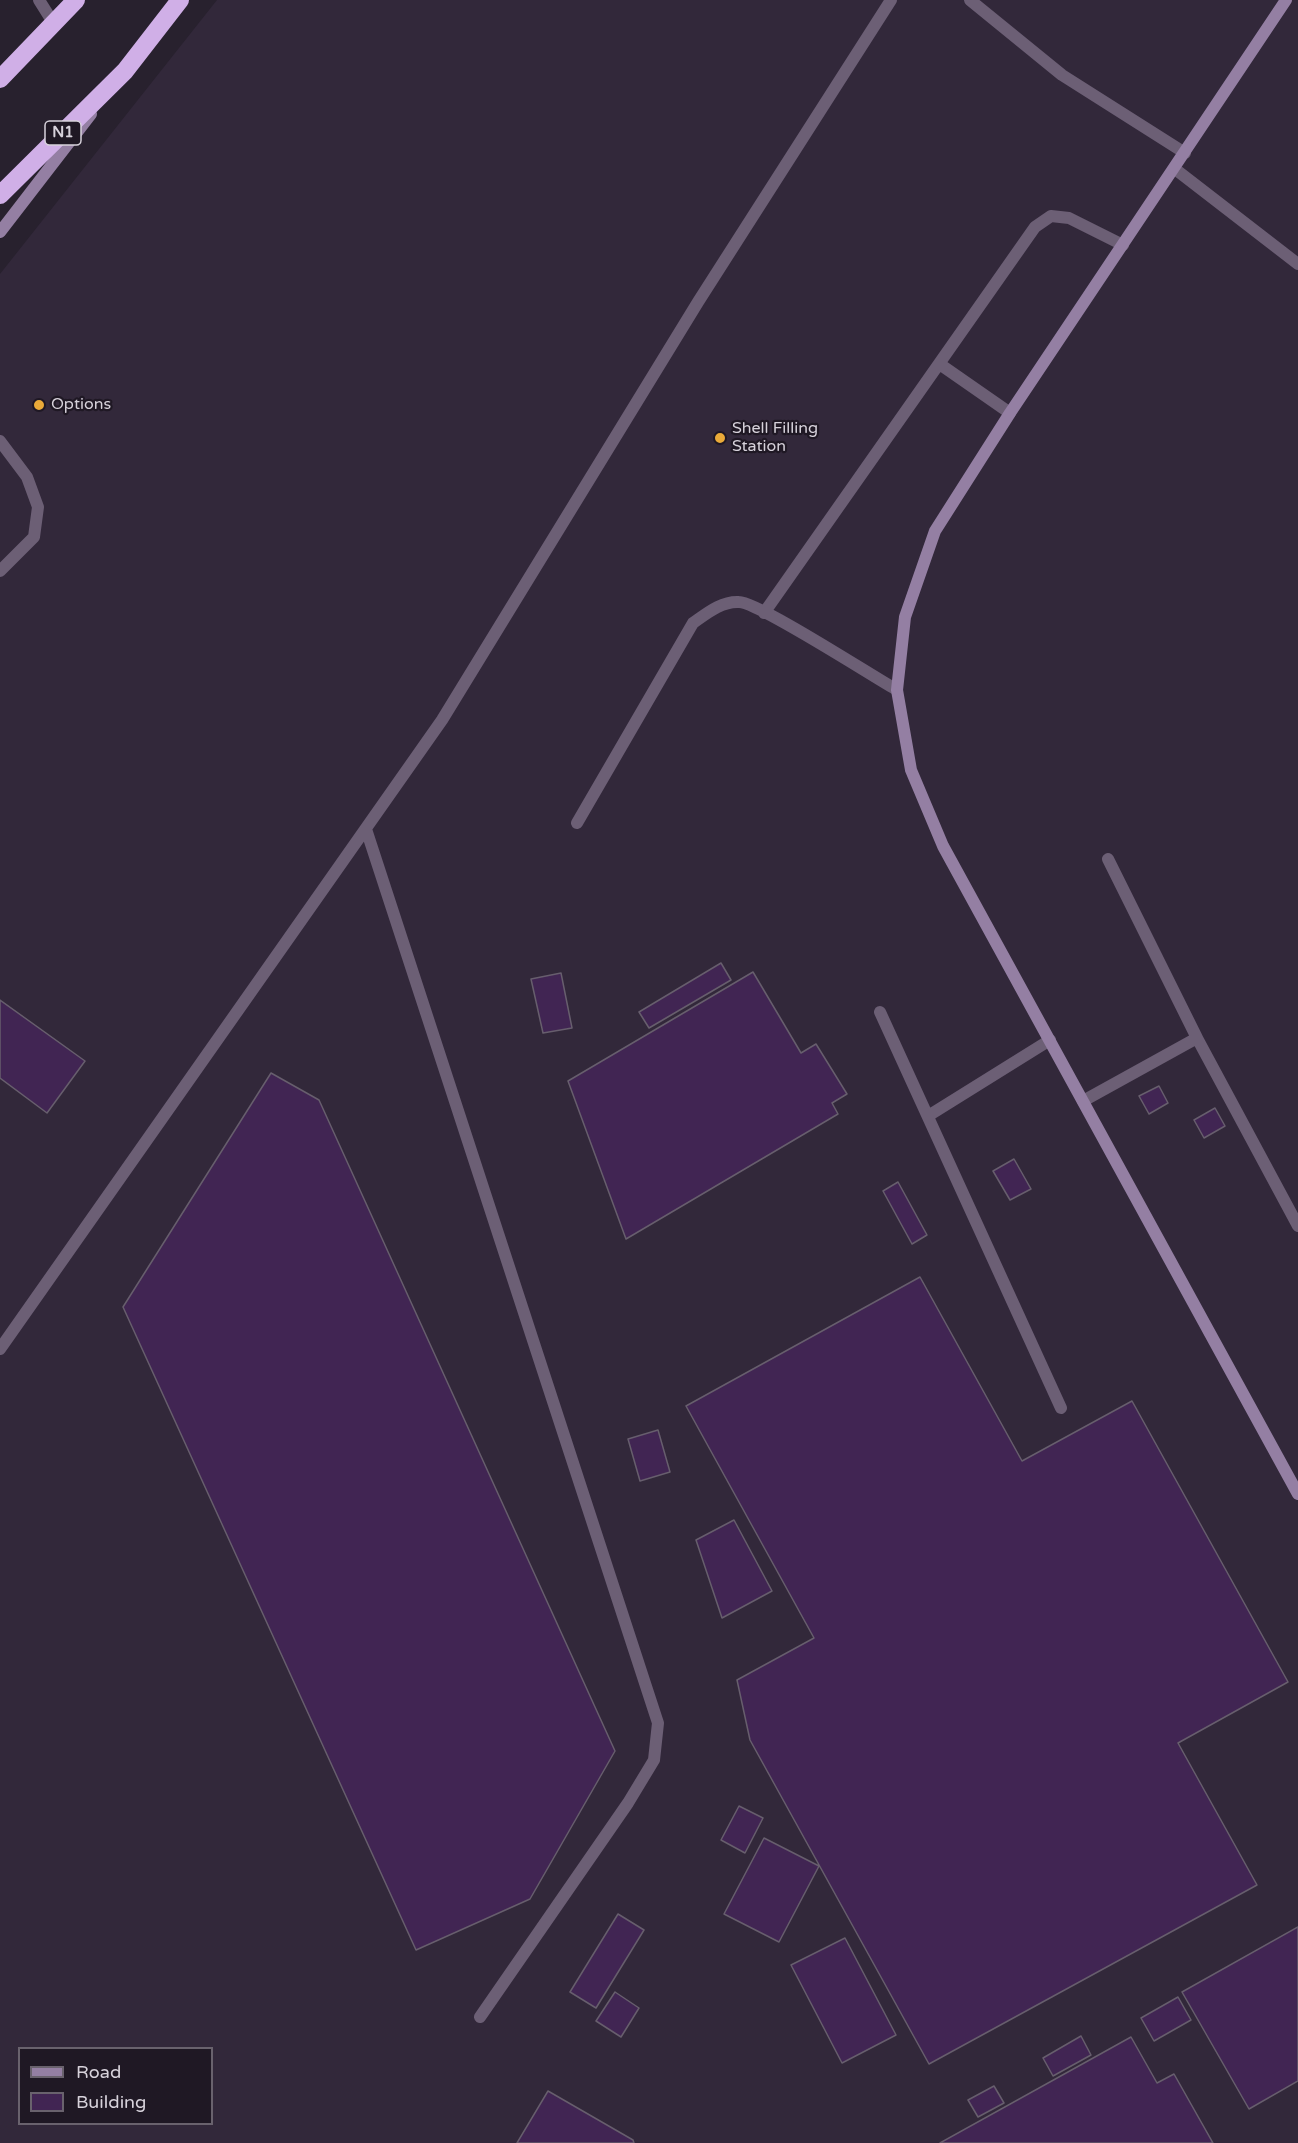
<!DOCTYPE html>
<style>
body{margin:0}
#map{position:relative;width:1298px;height:2143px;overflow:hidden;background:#28212e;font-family:"Varela Round",sans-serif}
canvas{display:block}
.legend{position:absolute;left:18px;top:2047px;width:195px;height:78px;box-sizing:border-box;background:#1f1824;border:2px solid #69626d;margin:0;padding:8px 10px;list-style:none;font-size:18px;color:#d7d2db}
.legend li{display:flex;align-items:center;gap:12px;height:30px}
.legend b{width:30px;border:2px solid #69626d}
</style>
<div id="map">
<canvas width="1298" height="2143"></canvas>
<ul class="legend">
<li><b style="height:8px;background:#947fa3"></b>Road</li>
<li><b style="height:16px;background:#412553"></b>Building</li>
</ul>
</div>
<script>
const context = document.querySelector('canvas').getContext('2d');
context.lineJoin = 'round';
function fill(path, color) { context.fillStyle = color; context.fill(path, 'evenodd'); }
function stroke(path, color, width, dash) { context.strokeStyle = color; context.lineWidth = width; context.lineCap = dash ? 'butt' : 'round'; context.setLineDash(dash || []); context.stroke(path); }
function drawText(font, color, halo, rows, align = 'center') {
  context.font = font + ' "Varela Round",sans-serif'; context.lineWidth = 4.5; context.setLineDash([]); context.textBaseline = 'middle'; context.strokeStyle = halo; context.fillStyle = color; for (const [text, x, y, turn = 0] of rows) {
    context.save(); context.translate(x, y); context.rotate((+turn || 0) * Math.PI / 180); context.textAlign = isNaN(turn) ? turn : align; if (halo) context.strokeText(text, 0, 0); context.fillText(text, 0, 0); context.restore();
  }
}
const built = new Path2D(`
 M 217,0 L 1298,0 L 1298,2143 L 0,2143 L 0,274 ZM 20,2048 L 212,2048 L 212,2124 L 20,2124 Z`);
const building = new Path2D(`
 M 721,963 L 731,980 L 649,1028 L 639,1012 Z
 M 753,972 L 801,1053 L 816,1044 L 847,1094 L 832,1103 L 838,1114 L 626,1239 L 568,1081 Z
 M 561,973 L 572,1028 L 543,1033 L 531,979 Z
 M 0,1000 L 85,1061 L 47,1113 L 0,1078 Z
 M 271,1073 L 319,1100 L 615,1751 L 530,1899 L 416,1950 L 123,1307 Z
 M 1159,1086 L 1168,1103 L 1149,1114 L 1139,1096 Z
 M 1215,1108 L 1225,1126 L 1204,1138 L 1194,1120 Z
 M 1014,1159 L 1031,1189 L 1010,1200 L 993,1171 Z
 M 898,1182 L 927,1235 L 912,1244 L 883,1191 Z
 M 920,1277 L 1022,1461 L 1132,1401 L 1288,1682 L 1178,1743 L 1257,1885 L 929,2064 L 750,1740 L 737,1680 L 814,1638 L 686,1406 Z
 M 658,1430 L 670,1472 L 640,1481 L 628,1439 Z
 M 734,1520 L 772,1591 L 722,1618 L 696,1540 Z
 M 739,1806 L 763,1818 L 745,1853 L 721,1840 Z
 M 764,1838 L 819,1866 L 779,1942 L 724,1914 Z
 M 618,1914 L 644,1930 L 596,2008 L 570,1992 Z
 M 1298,1927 L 1298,2081 L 1249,2109 L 1182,1992 Z
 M 845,1938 L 896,2035 L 842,2063 L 791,1965 Z
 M 615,1992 L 639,2008 L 621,2037 L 596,2021 Z
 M 1178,1997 L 1191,2020 L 1154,2041 L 1141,2018 Z
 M 1081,2036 L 1091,2055 L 1053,2076 L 1043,2058 Z
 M 1131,2037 L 1157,2083 L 1174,2074 L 1213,2143 L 940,2143 Z
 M 994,2086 L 1004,2103 L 978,2117 L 968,2100 Z
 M 548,2091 L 633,2140 L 634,2143 L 517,2143 Z`);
const lane = new Path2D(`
 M 39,0 L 54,24
 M 970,0 L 1062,75 L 1185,153
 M 1175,169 L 1298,264
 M 941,365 L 1010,413
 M 0,441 L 27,477 L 38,507 L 34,537 L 0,571
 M 764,613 L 1035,227 L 1051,216 L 1069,218 L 1123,245
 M 577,823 L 693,623 C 706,614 721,601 739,602 C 758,602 872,676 897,690
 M 366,829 L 658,1723 L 654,1760 L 628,1803 L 480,2017
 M 880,1012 L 1061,1408
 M 1197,1038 L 1298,1226
 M 1083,1101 L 1197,1038 L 1108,859
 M 928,1116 L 1050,1040
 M 0,1349 L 442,720 L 698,302 L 891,0`);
const secondary = new Path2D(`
 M 1286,0 L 1010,413 L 935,531 L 905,617 L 897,690 L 911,770 L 943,846 L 1298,1494
 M 0,232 L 91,114`);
const highway = new Path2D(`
 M 0,79 L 76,0
 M 0,195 L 125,71 L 180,0`);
const markers = [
 [39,405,6,"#eaaa39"],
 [720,438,6,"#eaaa39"]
];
const shields = [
 [63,133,36]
];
const shieldNames = [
 ["N1",63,133]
];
const poiNames = [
 ["Options",51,405],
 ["Shell Filling",732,429],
 ["Station",732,447]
];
fill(built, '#32283a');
fill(building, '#412553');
stroke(building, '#675e6d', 1.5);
stroke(lane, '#6c5f75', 12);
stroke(secondary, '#947fa3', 12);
stroke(highway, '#d0afe7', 18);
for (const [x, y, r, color] of markers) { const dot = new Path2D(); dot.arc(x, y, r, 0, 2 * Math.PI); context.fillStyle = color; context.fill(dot); stroke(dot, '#1f1824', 2); }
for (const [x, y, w] of shields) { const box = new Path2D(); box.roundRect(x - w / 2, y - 12, w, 24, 4.5); context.fillStyle = '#1f1824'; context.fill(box); stroke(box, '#d7d2db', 1.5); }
drawText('bold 15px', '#d7d2db', null, shieldNames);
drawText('16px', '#d7d2db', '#1f1824', poiNames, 'left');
</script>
